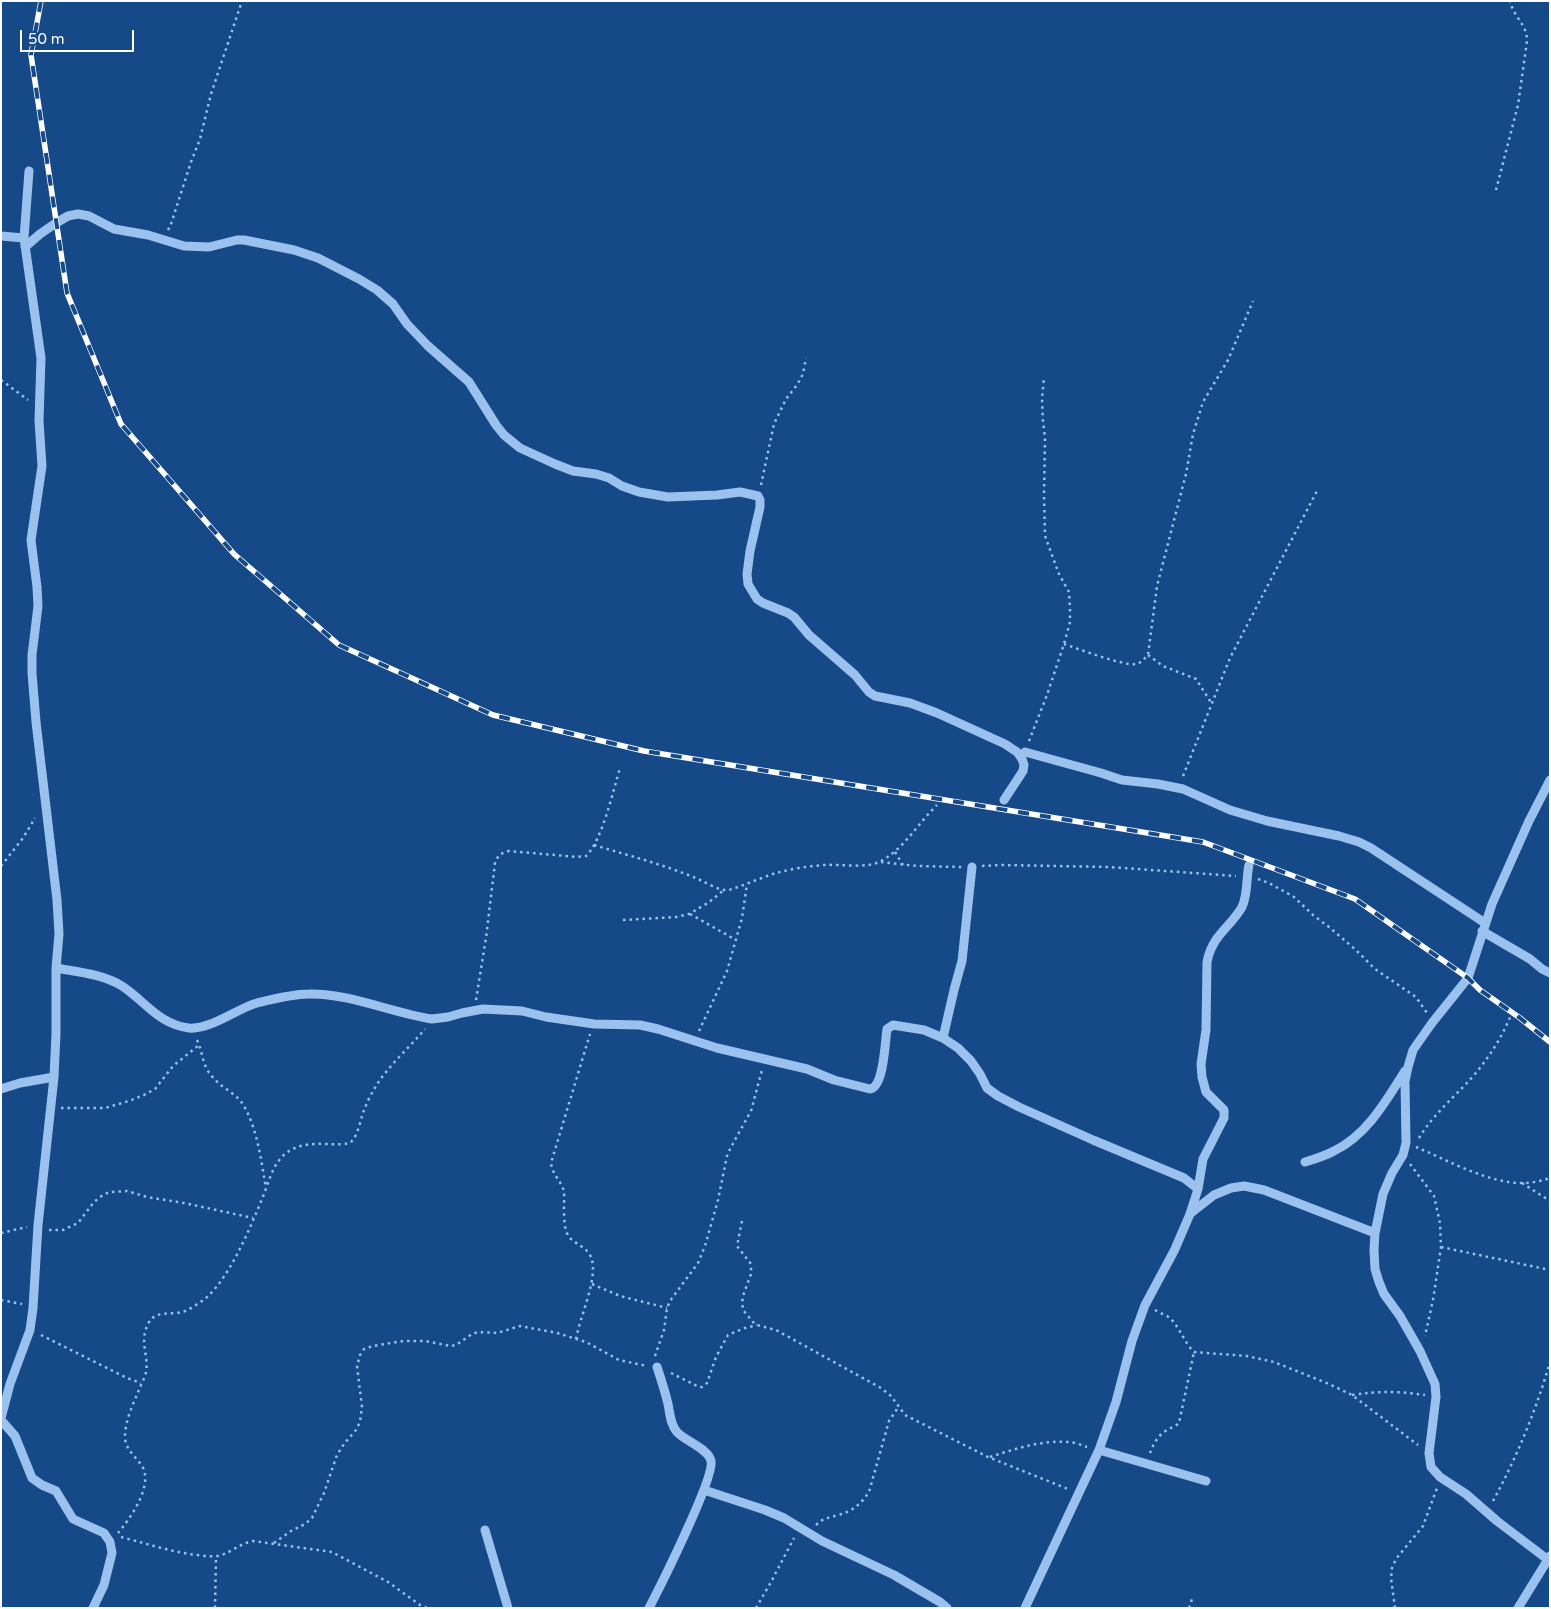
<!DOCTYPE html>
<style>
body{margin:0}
#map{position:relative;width:1551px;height:1609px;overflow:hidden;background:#154988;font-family:"Varela Round",sans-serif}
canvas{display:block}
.frame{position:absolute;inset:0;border:2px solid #fff;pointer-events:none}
.scale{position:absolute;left:20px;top:30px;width:114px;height:22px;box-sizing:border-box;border:2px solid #fff;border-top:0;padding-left:6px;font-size:15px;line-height:18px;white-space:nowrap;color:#fff;-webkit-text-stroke:4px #154988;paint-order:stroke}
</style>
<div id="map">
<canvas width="1551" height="1609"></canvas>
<div class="frame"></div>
<div class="scale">50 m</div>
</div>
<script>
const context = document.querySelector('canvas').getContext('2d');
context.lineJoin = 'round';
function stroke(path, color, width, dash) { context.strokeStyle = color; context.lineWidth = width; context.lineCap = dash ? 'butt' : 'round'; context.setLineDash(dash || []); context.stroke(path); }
const path = new Path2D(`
 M 1496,190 L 1518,105 L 1527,41 C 1527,24 1514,18 1510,1
 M 168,230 L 171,224 L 191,162 L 200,139 L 211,94 L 242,1
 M 1,380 L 28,400
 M 761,485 L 774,424 L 786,399 L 797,385 L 803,374 L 806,358
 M 1064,644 C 1079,649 1123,666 1136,664 C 1141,663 1144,659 1148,655 L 1157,586 L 1186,474 L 1193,434 L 1203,402 L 1228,360 L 1253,301
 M 1148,655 L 1163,666 L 1196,679 L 1212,704
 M 1029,741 L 1047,695 L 1064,644 L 1070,622 L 1070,609 L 1069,592 L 1059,574 L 1045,536 L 1044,496 L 1045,437 L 1043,422 L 1042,399 L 1044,377
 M 1183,776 L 1230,658 L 1318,489
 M 594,845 C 630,856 666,865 700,880 C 709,884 719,891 729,890 C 745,885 760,878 776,873 C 791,869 808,866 825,865 C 840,864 868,869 881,861 C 905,848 918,823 937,805
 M 895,852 L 903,865
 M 881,862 L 917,866 L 962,867
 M 1,866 L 23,838 L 35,818
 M 982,866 L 1001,865 L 1109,867 L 1236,876
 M 1258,879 L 1269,883 L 1294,897 L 1313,915 L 1329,927 L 1356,950 L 1375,969 L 1416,997 L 1427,1013
 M 690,914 L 736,940
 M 623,920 L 676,917 L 689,914 L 708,903 L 724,890
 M 476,1000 L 486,938 L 495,863 C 498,855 501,853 509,851 L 577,857 L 586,856 C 602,841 613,791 620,768
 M 699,1031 L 727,971 L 742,918 L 747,884
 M 197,1040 C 203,1052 202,1065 211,1075 C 220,1088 236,1092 244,1106 C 258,1131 261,1161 266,1188
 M 61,1108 L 105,1108 L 129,1101 L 144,1095 L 155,1089 L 173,1066 L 199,1045
 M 1419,1138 C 1434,1113 1456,1096 1475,1074 C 1490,1056 1502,1037 1511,1015
 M 1416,1147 C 1447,1160 1490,1184 1523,1183 C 1532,1183 1541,1181 1550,1178
 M 1410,1164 L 1434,1196 L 1440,1223 L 1441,1247 L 1433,1300 L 1425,1336
 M 1522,1183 L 1550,1201
 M 742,1221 L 737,1246 L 751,1264 L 751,1274 L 744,1293 L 742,1302 L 743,1310 L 753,1322 L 757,1325 L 776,1330 L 881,1388 L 891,1396 L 905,1415 L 988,1457 L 1068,1489
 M 49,1230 L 63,1230 L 78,1223 L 94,1202 L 104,1194 L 112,1192 L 127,1191 L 147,1197 L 184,1203 L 253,1218
 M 1,1233 L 27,1227
 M 1441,1247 L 1550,1270
 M 592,1284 L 620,1296 L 667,1308
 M 1,1300 L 22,1304
 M 1155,1310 C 1160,1313 1166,1315 1170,1318 C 1180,1328 1184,1342 1194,1352 L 1247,1356 L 1274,1362 L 1329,1384 L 1352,1395 L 1418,1445
 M 41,1335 L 127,1378 L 141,1383
 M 576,1339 C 580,1316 599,1277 591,1257 C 587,1248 578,1245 571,1239 C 561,1231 565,1203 564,1191 C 561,1181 552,1174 551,1163 L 590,1034
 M 655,1356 L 664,1330 L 667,1308 L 670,1301 L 698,1263 L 705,1246 L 718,1200 L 727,1156 L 731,1147 L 751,1111 L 762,1070
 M 671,1373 L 699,1387 L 702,1387 L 707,1383 L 716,1357 L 728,1335 L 745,1328 L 757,1325
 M 1352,1395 C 1379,1391 1397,1391 1425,1395
 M 1150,1453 C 1153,1445 1157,1437 1164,1432 C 1169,1428 1175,1427 1179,1423 L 1194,1352
 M 990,1457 C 1015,1449 1041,1440 1068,1442 C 1074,1442 1081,1445 1087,1447
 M 1493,1501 C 1517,1457 1536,1410 1550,1362
 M 816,1525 C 823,1518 829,1518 838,1515 C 852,1512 862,1503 869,1492 L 889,1421 L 899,1406
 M 118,1533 C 130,1519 154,1485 142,1466 C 136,1457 125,1449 125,1437 C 125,1421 133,1404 139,1390 C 141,1384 145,1378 146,1372 C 149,1356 139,1342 148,1324 C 155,1309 172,1316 185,1311 C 192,1308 201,1302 207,1297 C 231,1275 250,1228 262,1199 C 268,1185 271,1169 281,1158 C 303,1133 342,1151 352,1141 C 358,1134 360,1122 363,1113 C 366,1104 371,1094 376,1086 C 389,1065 409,1048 425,1029
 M 121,1537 C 144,1543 166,1550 189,1554 C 198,1555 208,1557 217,1556 C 230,1554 238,1544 253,1541 L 332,1552 L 388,1582 L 420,1605 L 427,1608
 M 274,1543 L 291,1531 L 305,1524 L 312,1518 L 324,1493 L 337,1455 L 344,1444 L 356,1430 L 360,1422 L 362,1407 L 357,1366 L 360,1355 L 364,1349 L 373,1346 L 403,1341 L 425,1341 L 451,1346 L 456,1345 L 472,1334 L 478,1332 L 497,1333 L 520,1326 L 557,1333 L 586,1342 L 619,1360 L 647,1366
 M 215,1608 L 216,1557
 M 756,1608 L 771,1582 L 794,1538
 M 1189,1608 L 1193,1596
 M 1395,1608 L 1391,1578 L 1392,1568 L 1396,1559 L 1423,1526 L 1437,1488`);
const minor = new Path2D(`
 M 1,236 L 24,238
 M 25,247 L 40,234 L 56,223 L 68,216 L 78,214 L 89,216 L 114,229 L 148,235 L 184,246 L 209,247 L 237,240 L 244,240 L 294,250 L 318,258 L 359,279 L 377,290 L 393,304 L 407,324 L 428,346 L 469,382 L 496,425 L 504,435 L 520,448 L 555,464 L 573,471 L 596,474 L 609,478 L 622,486 L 639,492 L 668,497 L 717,495 L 740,492 L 758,496 L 760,500 L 760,507 L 750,551 L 747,574 L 748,584 L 757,599 L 763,603 L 788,613 L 794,617 L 809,635 L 855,675 L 869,692 L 875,696 L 910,703 L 937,713 L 1005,744 L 1017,752 L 1022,759 L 1024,765 L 1023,771 L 1004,800
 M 1025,752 L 1101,773 L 1122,780 L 1158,784 L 1183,789 L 1230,810 L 1267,821 L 1339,836 L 1359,842 L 1371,848 L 1485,923
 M 1482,931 L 1530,959 L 1542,969 L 1550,973
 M 56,968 C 78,972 102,974 122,986 C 145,1001 158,1024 189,1028 C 210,1030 236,1009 257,1003 C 273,999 292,994 309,994 C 349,993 392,1013 432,1019 L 448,1017 L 462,1013 L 483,1009 L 522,1011 L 546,1017 L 594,1024 L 640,1025 L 658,1029 L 717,1048 L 807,1069 L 834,1080 L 870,1089 C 884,1087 885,1042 887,1029 L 893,1025 L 924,1030 L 943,1038 L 958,1048 L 971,1061 L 980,1074 L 987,1088 L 998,1096 L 1019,1107 L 1093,1140 L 1184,1178 L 1198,1189
 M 943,1038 L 954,990 L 962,961 L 972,867
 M 1,1089 L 20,1083 L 54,1077
 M 1305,1162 C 1315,1159 1325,1156 1334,1151 C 1367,1135 1386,1101 1405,1071
 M 1191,1213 L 1214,1195 L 1231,1188 L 1244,1186 L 1264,1190 L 1375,1233
 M 1,1418 L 10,1384 L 30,1330 L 33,1308 L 38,1225 L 54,1077 L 56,1034 L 56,968 L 59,934 L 57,900 L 36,722 L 32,673 L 32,655 L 38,606 L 37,587 L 31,540 L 42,466 L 39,421 L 41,358 L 24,238 L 29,171
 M 1,1420 L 15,1436 L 32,1478 L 42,1485 L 56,1491 L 73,1519 L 104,1533 L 110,1542 L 112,1553 L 104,1585 L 93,1608
 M 1099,1450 L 1206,1481
 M 704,1490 L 765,1510 L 784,1518 L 822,1541 L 894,1575 L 940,1602 L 947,1608
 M 485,1530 L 508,1608
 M 1547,1559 L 1497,1521 L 1466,1494 L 1440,1477 L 1431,1467 L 1429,1453 L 1436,1397 L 1435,1384 L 1420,1351 L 1400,1316 L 1384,1294 L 1379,1282 L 1375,1269 L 1374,1250 L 1375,1233 L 1383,1194 L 1392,1173 L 1403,1155 L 1406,1143 L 1405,1081 L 1408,1067 L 1413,1050 L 1432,1023 L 1468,978 L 1492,904 L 1529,821 L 1550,780
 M 649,1608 C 660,1587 715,1477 711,1461 C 709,1449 685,1441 677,1432 C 670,1424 670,1413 668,1404 C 665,1391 661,1379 657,1367
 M 1025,1608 L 1099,1450 L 1116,1402 L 1132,1341 L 1145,1305 L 1175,1249 L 1190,1214 L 1198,1189 L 1203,1159 L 1224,1118 L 1224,1110 L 1206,1092 L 1202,1077 L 1201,1064 L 1206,1030 L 1207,962 C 1212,935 1230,928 1242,907 C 1248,895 1246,878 1249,865
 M 1518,1608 L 1550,1556`);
const rail = new Path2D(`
 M 41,1 L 31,55 L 67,293 L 121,424 L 234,554 L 339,645 L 493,715 L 644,751 L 1203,842 L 1355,899 L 1468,978 L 1480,990 L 1520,1018 L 1550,1042`);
stroke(path, '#9bc2ef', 2.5, [2.5, 4]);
stroke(minor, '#9bc2ef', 9);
stroke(rail, '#fff', 5.5);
stroke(rail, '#154988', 4, [11]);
</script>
